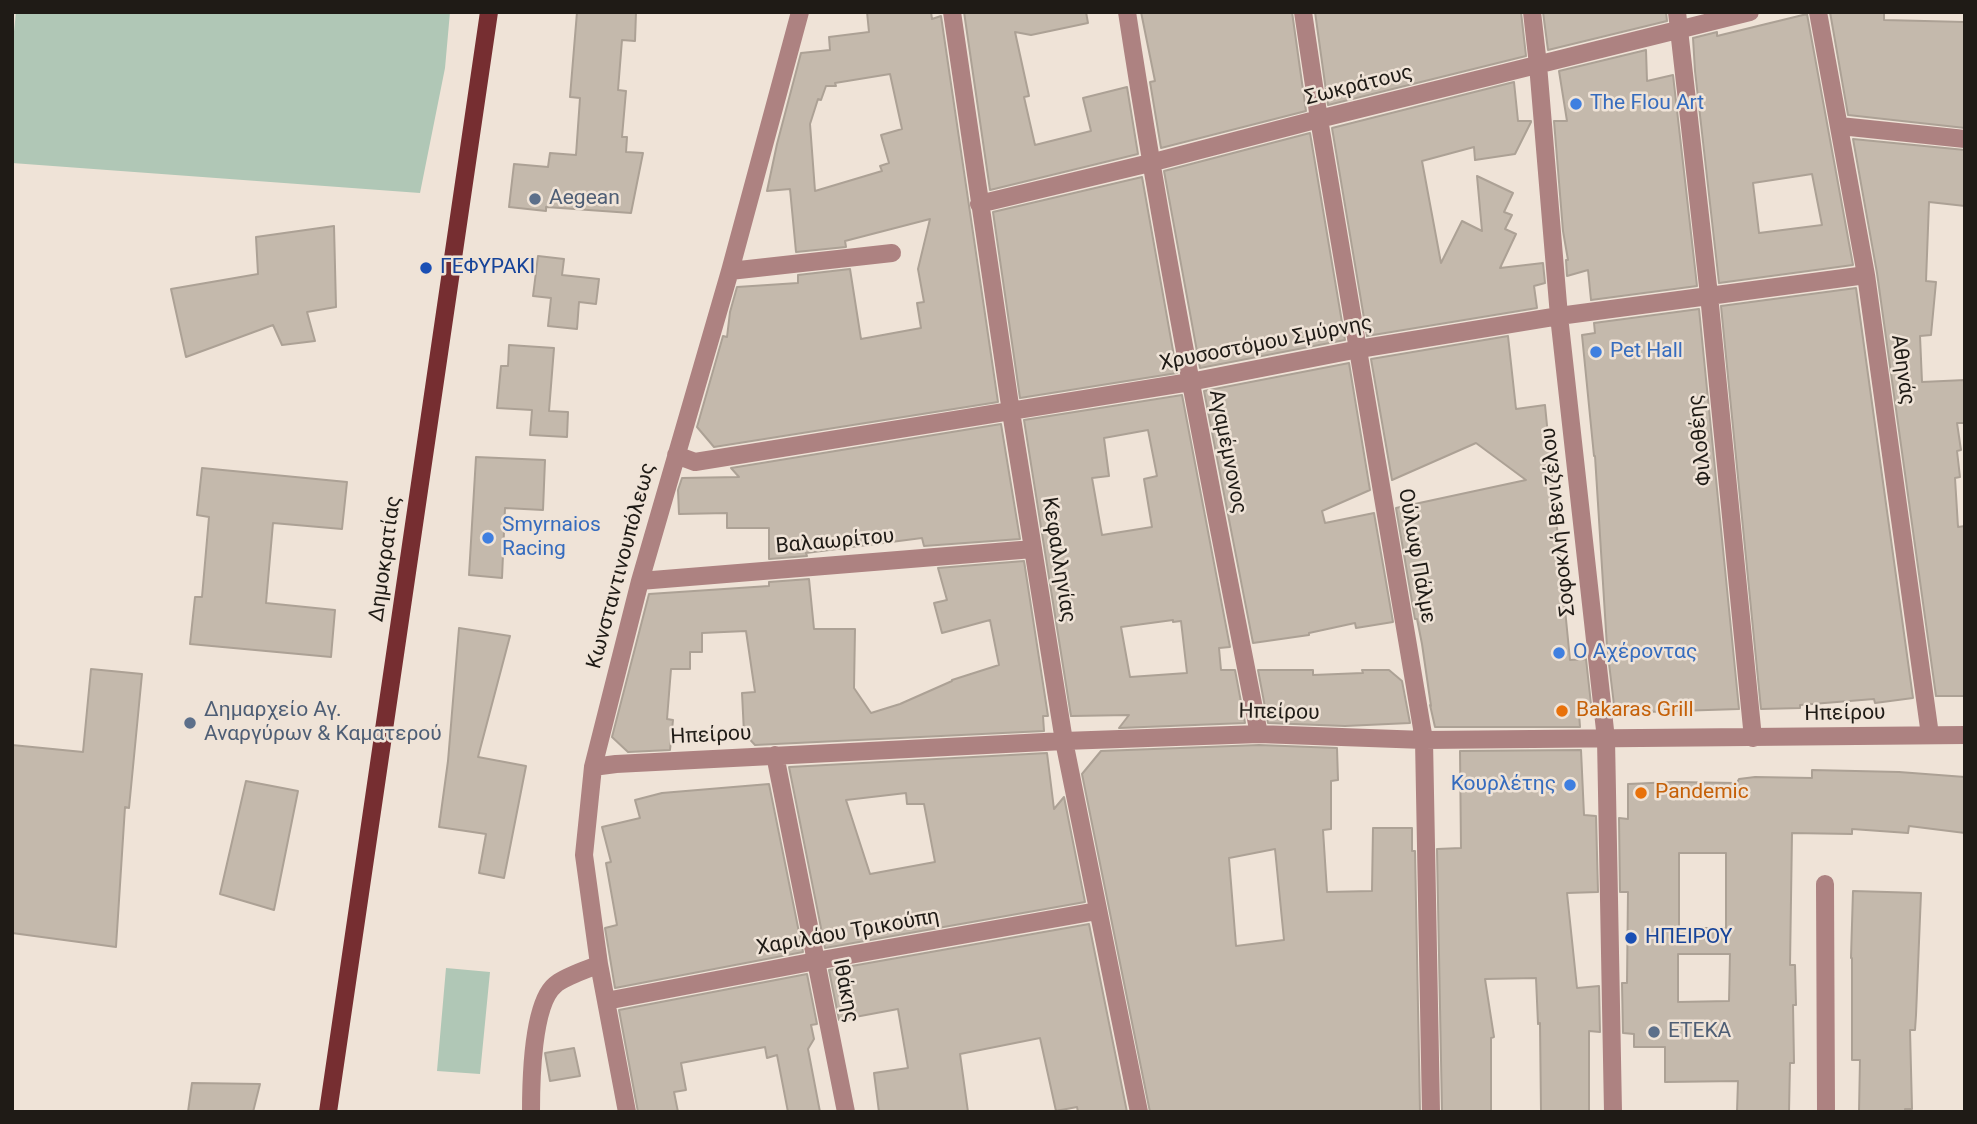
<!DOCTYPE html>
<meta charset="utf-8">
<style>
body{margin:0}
#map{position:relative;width:1977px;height:1124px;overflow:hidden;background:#efe3d7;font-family:Roboto,sans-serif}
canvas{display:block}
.frame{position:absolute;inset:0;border:14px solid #1f1b16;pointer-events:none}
</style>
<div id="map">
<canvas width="1977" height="1124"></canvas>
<div class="frame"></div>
</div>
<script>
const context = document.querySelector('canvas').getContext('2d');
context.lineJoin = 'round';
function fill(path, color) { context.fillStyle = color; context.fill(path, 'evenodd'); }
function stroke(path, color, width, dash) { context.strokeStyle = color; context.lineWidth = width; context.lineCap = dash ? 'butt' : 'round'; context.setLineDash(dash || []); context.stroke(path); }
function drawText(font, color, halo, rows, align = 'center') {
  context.font = font + ' Roboto,sans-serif'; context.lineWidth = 5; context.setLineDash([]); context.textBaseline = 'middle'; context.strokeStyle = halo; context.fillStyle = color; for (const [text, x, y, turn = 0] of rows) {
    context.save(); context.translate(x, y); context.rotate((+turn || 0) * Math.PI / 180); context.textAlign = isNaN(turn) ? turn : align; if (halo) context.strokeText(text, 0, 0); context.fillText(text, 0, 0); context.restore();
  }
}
const green = new Path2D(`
 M 16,12 L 450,12 L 445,68 L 420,193 L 12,163 L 12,51 Z
 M 446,968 L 490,972 L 480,1074 L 437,1071 Z`);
const building = new Path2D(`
 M 577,12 L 636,12 L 635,41 L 622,40 L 618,90 L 626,91 L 622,137 L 627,137 L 626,152 L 643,153 L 631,213 L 546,207 L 546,211 L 509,207 L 514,164 L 548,167 L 550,153 L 576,155 L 580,98 L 570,97 Z
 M 867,12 L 931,12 L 932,19 L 941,16 L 998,402 L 714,447 L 697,427 L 723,336 L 727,337 L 730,312 L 737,287 L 798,283 L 798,275 L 850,269 L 861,339 L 921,328 L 917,303 L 924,302 L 918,269 L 930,219 L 845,241 L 846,247 L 796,252 L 790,189 L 767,191 L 777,144 L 801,53 L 830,50 L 829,37 L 869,32 ZM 890,74 L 902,129 L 881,135 L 889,163 L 880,166 L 882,171 L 815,191 L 810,124 L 818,99 L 821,100 L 826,86 L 836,86 L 835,83 Z
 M 964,12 L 1086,12 L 1088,23 L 1031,35 L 1015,32 L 1029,96 L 1024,97 L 1035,145 L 1091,131 L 1083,98 L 1127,87 L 1138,154 L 990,190 Z
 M 1141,12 L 1292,12 L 1306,111 L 1161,148 L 1150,82 L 1155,81 Z
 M 1315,12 L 1521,12 L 1526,56 L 1328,105 Z
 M 1543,12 L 1666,12 L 1667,21 L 1548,50 Z
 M 1830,12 L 1884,12 L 1884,20 L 1965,22 L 1965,128 L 1848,115 Z
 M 1807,14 L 1853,265 L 1719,283 L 1695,71 L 1693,38 L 1717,32 L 1717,36 ZM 1812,174 L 1822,225 L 1759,233 L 1753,183 Z
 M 1646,50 L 1647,81 L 1673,75 L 1697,286 L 1591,300 L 1588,270 L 1567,276 L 1566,260 L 1568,260 L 1563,231 L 1554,121 L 1567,121 L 1559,71 Z
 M 1514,82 L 1518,121 L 1531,121 L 1531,122 L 1515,154 L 1475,160 L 1474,147 L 1422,161 L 1441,263 L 1462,221 L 1482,231 L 1477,176 L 1513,193 L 1504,212 L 1512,215 L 1505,229 L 1516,234 L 1500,268 L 1543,263 L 1545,283 L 1534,286 L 1537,308 L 1367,336 L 1332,128 Z
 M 1310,133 L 1345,340 L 1200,368 L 1164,171 Z
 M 1853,139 L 1965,150 L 1965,206 L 1929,202 L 1926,281 L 1936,282 L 1931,335 L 1920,336 L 1922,382 L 1965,380 L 1965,423 L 1957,423 L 1961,450 L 1957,451 L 1960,477 L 1955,478 L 1958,527 L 1965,526 L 1965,696 L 1936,696 L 1877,273 Z
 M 1142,177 L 1177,373 L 1020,398 L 993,212 Z
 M 334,226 L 336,307 L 307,312 L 315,341 L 282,345 L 273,325 L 186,357 L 171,289 L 258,274 L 256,237 Z
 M 538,256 L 564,259 L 562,275 L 599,279 L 596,304 L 579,302 L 577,329 L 548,326 L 551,298 L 533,296 Z
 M 1856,288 L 1913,698 L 1875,703 L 1874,699 L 1800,705 L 1800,708 L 1761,709 L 1721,306 Z
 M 1699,309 L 1739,709 L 1615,713 L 1607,647 L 1595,456 L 1594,456 L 1582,335 L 1595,333 L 1594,323 Z
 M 1508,336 L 1516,409 L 1545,405 L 1570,660 L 1586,659 L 1592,713 L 1579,713 L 1580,727 L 1435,727 L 1430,705 L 1431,706 L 1422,644 L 1417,619 L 1415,619 L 1396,508 L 1526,480 L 1476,443 L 1392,480 L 1371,359 Z
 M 509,345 L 554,348 L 549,411 L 568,412 L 567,437 L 530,435 L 532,410 L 497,408 L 501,366 L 508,366 Z
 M 1349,363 L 1370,490 L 1322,511 L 1325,523 L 1374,513 L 1393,622 L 1356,628 L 1355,623 L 1309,633 L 1309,635 L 1253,643 L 1204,391 Z
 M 1182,395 L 1230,647 L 1219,648 L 1221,670 L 1235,670 L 1245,723 L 1119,728 L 1129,715 L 1071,716 L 1024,420 ZM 1148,430 L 1157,476 L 1144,479 L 1152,527 L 1102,535 L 1092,478 L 1109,476 L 1104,438 ZM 1173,620 L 1173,622 L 1181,621 L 1187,673 L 1130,677 L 1121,627 Z
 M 1001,424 L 1020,539 L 924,546 L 922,538 L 806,553 L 807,556 L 769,559 L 769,528 L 727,528 L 727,513 L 679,514 L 678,490 L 682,478 L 739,477 L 731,468 Z
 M 476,457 L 545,460 L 543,510 L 505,508 L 502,578 L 469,575 Z
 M 202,468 L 347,482 L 342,529 L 273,523 L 266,603 L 335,610 L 331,657 L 190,644 L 195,597 L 202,597 L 209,517 L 197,515 Z
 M 1024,561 L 1048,716 L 1043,716 L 1044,731 L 755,745 L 744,733 L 742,693 L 755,692 L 746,631 L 702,633 L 702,652 L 690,652 L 690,669 L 671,669 L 667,719 L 673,720 L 670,750 L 628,752 L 612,737 L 649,594 L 769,586 L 769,582 L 809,579 L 814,629 L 855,629 L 854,688 L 871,713 L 900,704 L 952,681 L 952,680 L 999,665 L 990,620 L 942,633 L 934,603 L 947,600 L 938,568 Z
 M 459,628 L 510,636 L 478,757 L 526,766 L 504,878 L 479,873 L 486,834 L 439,827 L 448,761 Z
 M 91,669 L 142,674 L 129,808 L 125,807 L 116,947 L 12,933 L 12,745 L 83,752 Z
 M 1258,670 L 1313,670 L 1313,675 L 1363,673 L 1362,670 L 1389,670 L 1402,681 L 1410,723 L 1345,726 L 1268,723 Z
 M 1259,745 L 1337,748 L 1338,780 L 1331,781 L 1331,829 L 1323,830 L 1327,892 L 1372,891 L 1373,828 L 1412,828 L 1412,851 L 1415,851 L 1420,1112 L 1150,1112 L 1082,774 L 1101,751 ZM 1275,849 L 1284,940 L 1236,946 L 1229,858 Z
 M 1581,750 L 1584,815 L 1596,816 L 1598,892 L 1567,893 L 1577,988 L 1599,986 L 1600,1032 L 1589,1031 L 1589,1112 L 1541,1112 L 1540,1023 L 1538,1024 L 1536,978 L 1485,979 L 1494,1037 L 1491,1038 L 1491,1112 L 1442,1112 L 1437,849 L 1461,848 L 1460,751 Z
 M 1047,753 L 1054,809 L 1064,797 L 1085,902 L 825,948 L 789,767 ZM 906,793 L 907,804 L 924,804 L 935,862 L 870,874 L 846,800 Z
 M 1812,770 L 1899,772 L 1965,777 L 1965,833 L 1909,826 L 1908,833 L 1852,829 L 1852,834 L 1792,833 L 1790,965 L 1795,965 L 1796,1005 L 1793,1005 L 1794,1063 L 1790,1063 L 1789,1112 L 1737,1112 L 1738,1081 L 1665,1082 L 1665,1047 L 1634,1047 L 1634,1034 L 1623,1033 L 1622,983 L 1627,983 L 1628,892 L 1620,892 L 1619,818 L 1628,819 L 1628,784 L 1674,782 L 1737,783 L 1739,779 L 1755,777 L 1812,778 ZM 1679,853 L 1726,853 L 1726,928 L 1679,928 ZM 1678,954 L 1730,954 L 1729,1001 L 1678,1002 Z
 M 246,781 L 298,791 L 274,910 L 220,894 Z
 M 769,784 L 803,952 L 615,988 L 605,928 L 617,925 L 606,863 L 611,862 L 602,827 L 640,818 L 635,800 L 662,793 Z
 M 1853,891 L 1921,893 L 1916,1015 L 1915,1030 L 1910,1030 L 1912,1109 L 1905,1109 L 1905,1112 L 1859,1112 L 1860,1060 L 1852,1060 L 1852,958 L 1851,958 Z
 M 1089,924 L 1127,1112 L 1078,1112 L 1077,1107 L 1056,1111 L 1040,1038 L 960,1054 L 968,1112 L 879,1112 L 874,1073 L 908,1068 L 898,1009 L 839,1020 L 829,970 Z
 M 807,974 L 817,1024 L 811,1025 L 814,1039 L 808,1049 L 820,1112 L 788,1112 L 777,1055 L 767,1058 L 765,1047 L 681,1063 L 686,1090 L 674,1092 L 678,1112 L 638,1112 L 619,1010 Z
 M 574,1048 L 580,1076 L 550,1081 L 545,1053 Z
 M 192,1083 L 260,1084 L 253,1112 L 188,1112 Z`);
const minor = new Path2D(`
 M 952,12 L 1011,412 L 1064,741 L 1139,1112
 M 1127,12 C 1164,254 1212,494 1259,734
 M 1303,12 L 1319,119 L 1424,740 L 1431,1112
 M 1532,12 L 1538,65 L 1559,316 L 1606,739 L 1613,1112
 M 1677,12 L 1709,295 L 1753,738
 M 1818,12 L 1866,275 L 1930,735
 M 1840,126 L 1965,139
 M 979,204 L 1150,163 L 1319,119 L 1750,12
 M 730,271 L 892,253
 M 676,455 L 695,462 L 1190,382 L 1359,349 L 1559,316 L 1866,275
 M 640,581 L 1033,549
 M 775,755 L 846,1112
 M 593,767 L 616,764 L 1064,741 L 1259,734 L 1424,740 L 1965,735
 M 1825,884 L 1826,1112
 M 606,1001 L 816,961 L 1097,911
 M 531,1112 C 531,1082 532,1004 555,985 C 565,976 587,970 599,964
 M 627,1112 L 599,964 L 584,855 L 593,767 L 640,581 L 730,271 L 800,12`);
const major = new Path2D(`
 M 328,1112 L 489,12`);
const markers = [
 [1576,104,7,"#3f7fe0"],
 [535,199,7,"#5c6f8a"],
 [426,268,7,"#1a4fb4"],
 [1596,352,7,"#3f7fe0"],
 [488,538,7,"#3f7fe0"],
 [1559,653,7,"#3f7fe0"],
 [1562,711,7,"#e8710a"],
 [190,723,7,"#5c6f8a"],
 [1570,785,7,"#3f7fe0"],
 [1641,793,7,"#e8710a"],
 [1631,938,7,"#1a4fb4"],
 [1654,1032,7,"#5c6f8a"]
];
const streetNames = [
 ["Σωκράτους",1359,86,-14],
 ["Χρυσοστόμου Σμύρνης",1266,344,-11],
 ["Αθηνάς",1902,370,82],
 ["Φιλοθέης",1701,440,-96],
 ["Αγαμέμνονος",1227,452,79],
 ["Σοφοκλή Βενιζέλου",1559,522,-96],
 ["Βαλαωρίτου",835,542,-5],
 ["Ούλωφ Πάλμε",1416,556,80],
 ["Δημοκρατίας",386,559,-82],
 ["Κεφαλληνίας",1058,560,81],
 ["Κωνσταντινουπόλεως",622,566,-75],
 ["Ηπείρου",1279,713,1],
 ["Ηπείρου",1845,714,-1],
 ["Ηπείρου",711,736,-3],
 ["Χαριλάου Τρικούπη",848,933,-10],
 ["Ιθάκης",845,991,79]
];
const shopNames = [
 ["The Flou Art",1590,104],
 ["Pet Hall",1610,352],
 ["Smyrnaios",502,526],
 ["Racing",502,550],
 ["Ο Αχέροντας",1573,653],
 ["Κουρλέτης",1556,785,"right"]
];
const serviceNames = [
 ["Aegean",549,199],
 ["Δημαρχείο Αγ.",204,711],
 ["Αναργύρων & Καματερού",204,735],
 ["ΕΤΕΚΑ",1668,1032]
];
const transitNames = [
 ["ΓΕΦΥΡΑΚΙ",440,268],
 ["ΗΠΕΙΡΟΥ",1645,938]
];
const foodNames = [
 ["Bakaras Grill",1576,711],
 ["Pandemic",1655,793]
];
fill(green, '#b0c7b6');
fill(building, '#c4b9ac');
stroke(building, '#aca195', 2);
stroke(minor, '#ad8281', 18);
stroke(major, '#762e31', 18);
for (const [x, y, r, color] of markers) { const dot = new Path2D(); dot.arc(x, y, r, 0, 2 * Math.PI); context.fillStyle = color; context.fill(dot); stroke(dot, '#efe3d7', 2.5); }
drawText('21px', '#1f1b16', '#efe3d7', streetNames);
drawText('21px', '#366cbe', '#efe3d7', shopNames, 'left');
drawText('21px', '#4e5e75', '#efe3d7', serviceNames, 'left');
drawText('21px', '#164399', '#efe3d7', transitNames, 'left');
drawText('21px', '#c56008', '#efe3d7', foodNames, 'left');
</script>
